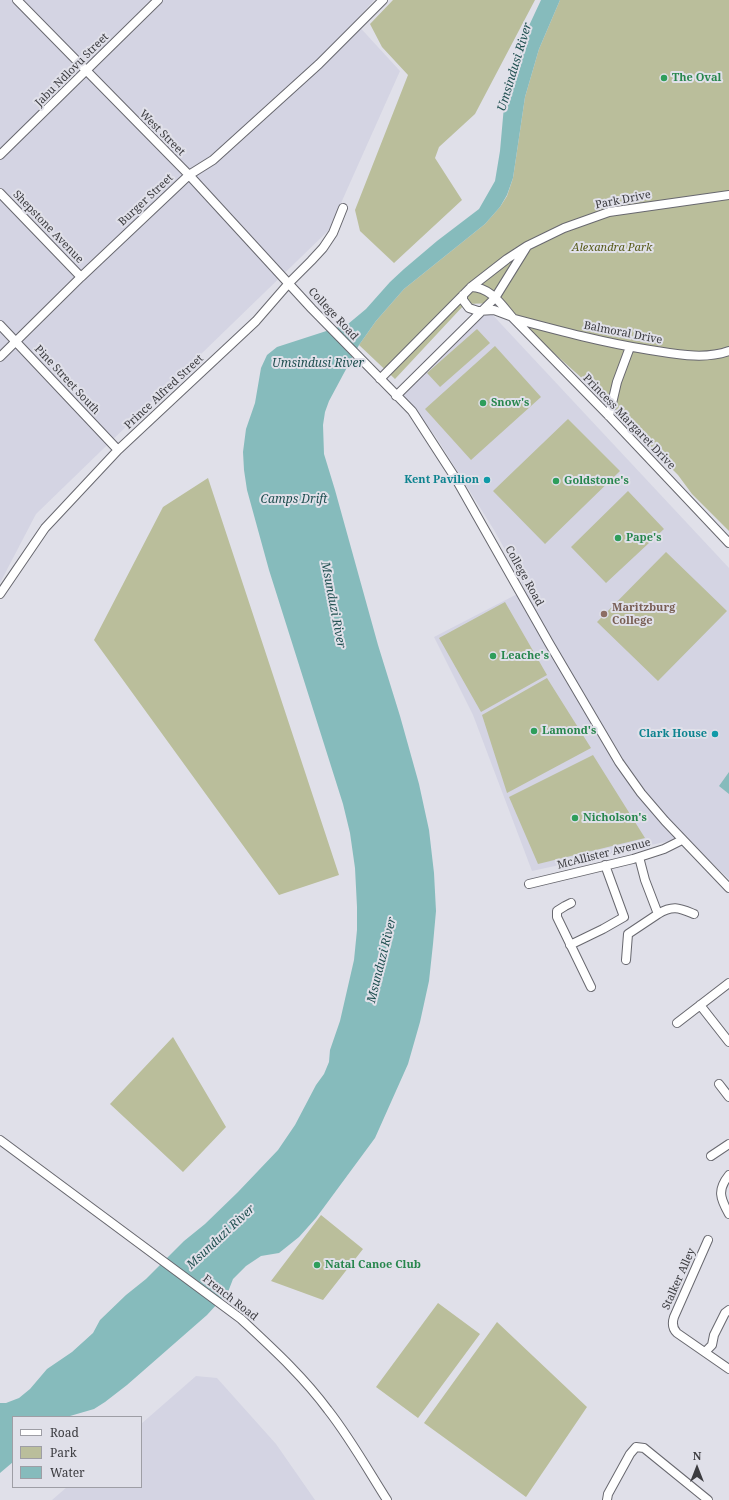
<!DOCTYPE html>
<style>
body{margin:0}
#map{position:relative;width:729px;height:1500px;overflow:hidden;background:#e0e0e9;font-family:"Noto Serif",serif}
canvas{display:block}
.legend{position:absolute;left:12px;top:1416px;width:130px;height:72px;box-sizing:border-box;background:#e0e0e9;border:1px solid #9e9ea5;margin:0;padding:5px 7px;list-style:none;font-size:12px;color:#3c3c40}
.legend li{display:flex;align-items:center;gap:8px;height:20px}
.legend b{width:20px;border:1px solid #9e9ea5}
.north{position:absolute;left:677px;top:1448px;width:40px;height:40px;-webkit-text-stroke:3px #e0e0e9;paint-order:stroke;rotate:0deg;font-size:11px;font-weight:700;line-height:16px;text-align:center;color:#3c3c40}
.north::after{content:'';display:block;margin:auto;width:14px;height:18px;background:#3c3c40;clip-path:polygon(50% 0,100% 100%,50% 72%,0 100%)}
</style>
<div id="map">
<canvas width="729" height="1500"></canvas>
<ul class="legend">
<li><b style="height:5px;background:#fff"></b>Road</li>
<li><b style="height:11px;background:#babe9b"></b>Park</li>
<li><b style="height:11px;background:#86bbbc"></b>Water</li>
</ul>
<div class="north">N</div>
</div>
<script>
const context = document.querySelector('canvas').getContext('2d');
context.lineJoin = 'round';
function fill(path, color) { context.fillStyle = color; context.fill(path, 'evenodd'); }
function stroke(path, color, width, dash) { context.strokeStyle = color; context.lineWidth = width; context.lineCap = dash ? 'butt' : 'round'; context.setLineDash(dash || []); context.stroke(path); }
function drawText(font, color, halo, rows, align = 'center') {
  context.font = font + ' "Noto Serif",serif'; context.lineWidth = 4; context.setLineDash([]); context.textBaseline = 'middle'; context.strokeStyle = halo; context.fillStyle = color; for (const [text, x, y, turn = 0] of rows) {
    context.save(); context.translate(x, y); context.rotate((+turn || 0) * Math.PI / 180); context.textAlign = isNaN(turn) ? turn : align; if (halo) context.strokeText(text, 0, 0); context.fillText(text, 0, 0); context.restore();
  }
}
const built = new Path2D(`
 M 0,0 L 374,0 L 355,22 L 400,71 L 329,230 L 36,514 L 0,583 Z
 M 488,310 L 729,568 L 729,879 L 686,839 L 660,843 L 532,871 L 473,715 L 434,637 L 525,590 L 513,564 L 494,530 L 436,437 L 402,395 Z
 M 196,1376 L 217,1378 L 276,1444 L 315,1500 L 52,1500 L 67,1487 L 141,1487 L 141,1424 Z`);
const green = new Path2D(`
 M 393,0 L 535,0 L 475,114 L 439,147 L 435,158 L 462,200 L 394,263 L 360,231 L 355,210 L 408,75 L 382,47 L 370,24 Z
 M 560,0 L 729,0 L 729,531 L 692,494 L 678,475 L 584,380 L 498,303 L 465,304 L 395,379 L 359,345 L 376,321 L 404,289 L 485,224 L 500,207 L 507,196 L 513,178 L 525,97 L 539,49 Z
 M 477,329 L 490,343 L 440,387 L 427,373 Z
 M 495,346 L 541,397 L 471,460 L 425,409 Z
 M 568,419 L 620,471 L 545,544 L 493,491 Z
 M 208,478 L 339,875 L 279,895 L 94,640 L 163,507 Z
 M 628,491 L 664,529 L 606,583 L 571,547 Z
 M 666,552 L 727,611 L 658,681 L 597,622 Z
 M 505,602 L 547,675 L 481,712 L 439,638 Z
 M 547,678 L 591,748 L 507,793 L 482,715 Z
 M 593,755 L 645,838 L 538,864 L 509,797 Z
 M 173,1037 L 226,1127 L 183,1172 L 110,1104 Z
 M 321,1215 L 363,1249 L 323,1300 L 271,1281 Z
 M 438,1303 L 480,1334 L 418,1418 L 376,1387 Z
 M 497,1322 L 587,1407 L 526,1497 L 424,1423 Z`);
const water = new Path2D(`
 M 541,0 L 560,0 L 539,49 L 525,97 L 513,178 L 507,195 L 500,207 L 485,224 L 404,289 L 376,321 L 359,345 L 329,401 L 325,412 L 323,425 L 324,454 L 335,490 L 378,645 L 400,716 L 419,784 L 429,830 L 434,873 L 436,911 L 433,944 L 429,981 L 420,1022 L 408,1064 L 375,1138 L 316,1218 L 299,1237 L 279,1253 L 261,1256 L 246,1266 L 233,1279 L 228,1292 L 207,1315 L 127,1385 L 105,1402 L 94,1409 L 70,1416 L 69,1417 L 13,1417 L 13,1462 L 0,1473 L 0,1403 L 6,1403 L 19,1398 L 30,1389 L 47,1369 L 72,1352 L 93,1333 L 100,1320 L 126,1295 L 146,1279 L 184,1241 L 205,1224 L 238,1192 L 278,1150 L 295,1125 L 316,1085 L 324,1074 L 329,1062 L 330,1050 L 340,1021 L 354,960 L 357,930 L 357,907 L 355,868 L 350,833 L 343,804 L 269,570 L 247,490 L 244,470 L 243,452 L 246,429 L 255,403 L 261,368 L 267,355 L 277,347 L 348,324 L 366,309 L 390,282 L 404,269 L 437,241 L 479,209 L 495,181 L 500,151 L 504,106 L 527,30 Z
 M 729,772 L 729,794 L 719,786 Z`);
const minor = new Path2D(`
 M 17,0 L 189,175 L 312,309 L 412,411 L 456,479 L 549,643 L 619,762 L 641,793 L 665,821 L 729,888
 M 0,155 L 158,0
 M 0,193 L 81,277
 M 471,287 C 490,287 501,304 512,317 L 609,416 L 729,543
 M 463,295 L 463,300 L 469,308 L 478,311 L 494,310 L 510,316
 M 515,319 C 560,331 605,343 650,350 C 676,354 704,360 729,351
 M 0,325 L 118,450
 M 0,357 L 81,277 L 189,175 L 213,160 L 319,64 L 383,0
 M 380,379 L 471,287 L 507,259 L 527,246 L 564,228 L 609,212 L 729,195
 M 396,396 L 495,298 L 526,248
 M 609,416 L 617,382 L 630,347
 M 0,594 L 45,528 L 118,450 L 256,321 L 289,283 L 311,261 L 323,248 L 333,233 L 343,208
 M 529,884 L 633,859 L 664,849 L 682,840
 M 571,903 L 565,906 L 557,911 L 557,917 L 591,987
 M 658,914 C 673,905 679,908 694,914
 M 570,945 L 603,929 L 624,917 L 605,865
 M 626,960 L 628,934 L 658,914 L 645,880 L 639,857
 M 700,1005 L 729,1042
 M 677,1023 L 729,983
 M 719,1084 L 729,1097
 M 0,1140 L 241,1319 C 272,1348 303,1376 328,1410 C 350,1438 368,1470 387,1500
 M 711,1156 L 729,1144
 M 729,1175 C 717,1190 720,1198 729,1214
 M 708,1240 L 674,1317 C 672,1323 672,1328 677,1333 L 729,1369
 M 705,1352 L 712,1345 L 714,1335 L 725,1313 L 729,1310
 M 607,1500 L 608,1494 L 630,1454 L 636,1447 L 644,1448 L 708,1500`);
const markers = [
 [664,78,4,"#2e9e5b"],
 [483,403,4,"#2e9e5b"],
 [487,480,4,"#0f9aa8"],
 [556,481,4,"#2e9e5b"],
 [618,538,4,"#2e9e5b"],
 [604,614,4,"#8d6e63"],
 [493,656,4,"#2e9e5b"],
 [534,731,4,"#2e9e5b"],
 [715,734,4,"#0f9aa8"],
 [575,818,4,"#2e9e5b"],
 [317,1265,4,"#2e9e5b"]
];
const streetNames = [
 ["Jabu Ndlovu Street",72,70,-45],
 ["West Street",162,133,45],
 ["Burger Street",146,200,-43],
 ["Park Drive",623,200,-11],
 ["Shepstone Avenue",48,227,46],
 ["College Road",333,314,47],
 ["Balmoral Drive",623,333,11],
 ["Pine Street South",67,380,47],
 ["Prince Alfred Street",164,392,-43],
 ["Princess Margaret Drive",629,422,46],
 ["College Road",524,576,61],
 ["McAllister Avenue",604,854,-14],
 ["Stalker Alley",679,1279,-66],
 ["French Road",230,1298,38]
];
const leisureNames = [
 ["The Oval",672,78],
 ["Snow's",491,403],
 ["Goldstone's",564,481],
 ["Pape's",626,538],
 ["Leache's",501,656],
 ["Lamond's",542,731],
 ["Nicholson's",583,818],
 ["Natal Canoe Club",325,1265]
];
const parkNames = [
 ["Alexandra Park",612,248]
];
const cultureNames = [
 ["Kent Pavilion",479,480],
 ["Clark House",707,734]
];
const educationNames = [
 ["Maritzburg",612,608],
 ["College",612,621]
];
const waterNames = [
 ["Umsindusi River",515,67,-73],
 ["Umsindusi River",318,364],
 ["Camps Drift",294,500],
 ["Msunduzi River",333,605,79],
 ["Msunduzi River",382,960,-76],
 ["Msunduzi River",221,1237,-43]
];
fill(built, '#d4d4e3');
fill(green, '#babe9b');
fill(water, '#86bbbc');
stroke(minor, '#68686f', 10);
stroke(minor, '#fff', 8);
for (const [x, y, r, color] of markers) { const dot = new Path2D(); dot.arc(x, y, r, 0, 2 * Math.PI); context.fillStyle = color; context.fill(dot); stroke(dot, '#e0e0e9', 1.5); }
drawText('11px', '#3c3c40', '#e0e0e9', streetNames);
drawText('bold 11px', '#27864d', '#e0e0e9', leisureNames, 'left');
drawText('italic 11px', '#565a19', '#e0e0e9', parkNames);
drawText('bold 11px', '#0d838f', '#e0e0e9', cultureNames, 'right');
drawText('bold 11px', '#785e54', '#e0e0e9', educationNames, 'left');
drawText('italic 12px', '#1f4f50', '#e0e0e9', waterNames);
</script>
